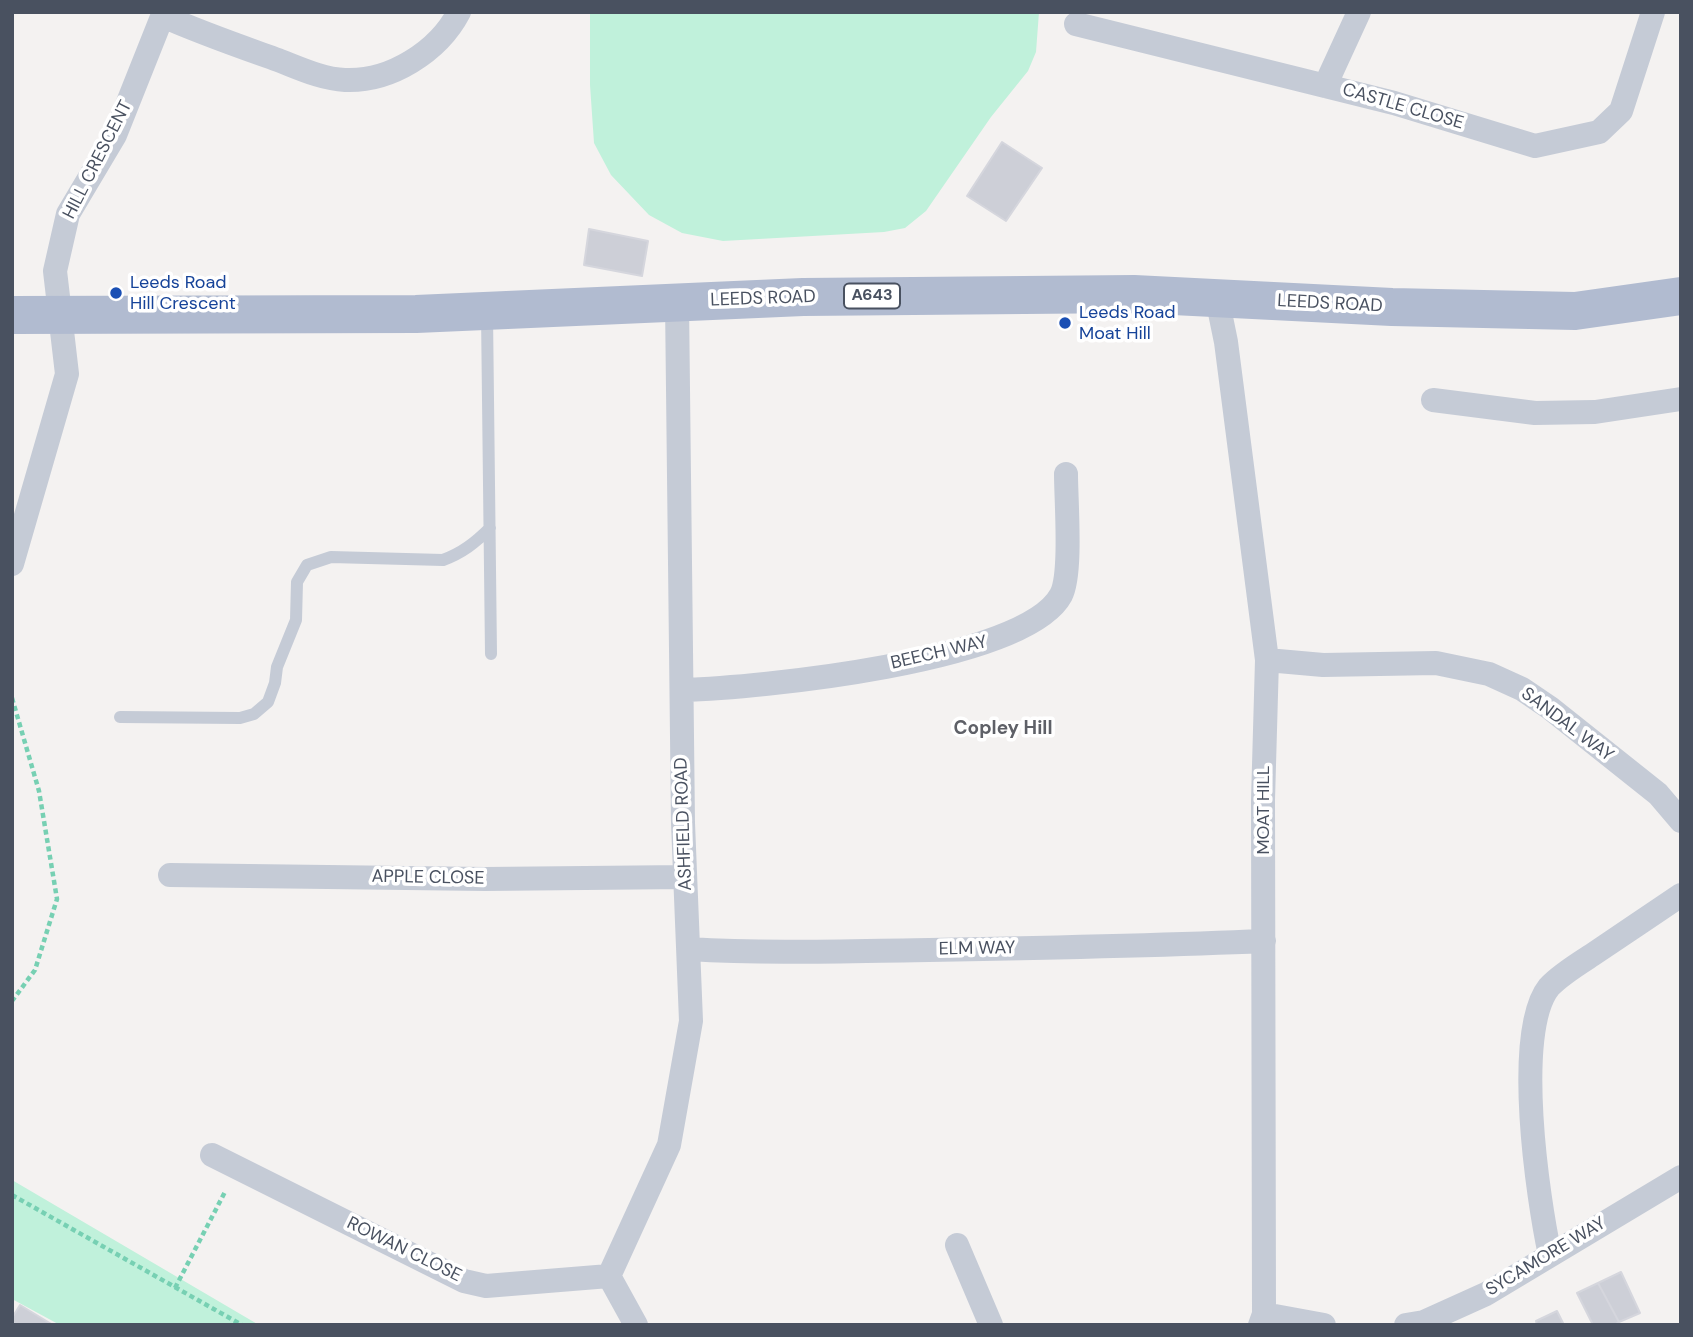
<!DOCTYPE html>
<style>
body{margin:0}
#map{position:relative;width:1693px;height:1337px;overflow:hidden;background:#f4f2f1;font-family:"DM Sans",sans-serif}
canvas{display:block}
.frame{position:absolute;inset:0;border:14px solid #495160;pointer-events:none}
</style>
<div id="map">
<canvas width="1693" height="1337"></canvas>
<div class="frame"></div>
</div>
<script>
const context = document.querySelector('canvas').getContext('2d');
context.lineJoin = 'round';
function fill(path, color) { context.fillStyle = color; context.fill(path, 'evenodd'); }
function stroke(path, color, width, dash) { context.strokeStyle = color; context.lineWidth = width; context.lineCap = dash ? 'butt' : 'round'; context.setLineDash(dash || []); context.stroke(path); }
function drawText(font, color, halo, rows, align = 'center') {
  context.font = font + ' "DM Sans",sans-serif'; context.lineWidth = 7; context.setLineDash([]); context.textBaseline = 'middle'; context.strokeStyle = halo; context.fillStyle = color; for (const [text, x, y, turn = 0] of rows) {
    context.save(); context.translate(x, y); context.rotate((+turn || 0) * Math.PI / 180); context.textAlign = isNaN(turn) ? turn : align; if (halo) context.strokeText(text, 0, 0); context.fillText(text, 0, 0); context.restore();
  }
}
const green = new Path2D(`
 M 590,12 L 1039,12 L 1036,52 L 1028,71 L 991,117 L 926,211 L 905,228 L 884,232 L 723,241 L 682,233 L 649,215 L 611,175 L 594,143 L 590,85 Z
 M 12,1180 L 259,1325 L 60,1325 L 12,1299 Z`);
const building = new Path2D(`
 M 1002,142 L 1042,168 L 1006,221 L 967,196 Z
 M 589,229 L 648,241 L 642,276 L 584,265 Z
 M 1621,1272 L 1640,1313 L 1619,1322 L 1598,1283 Z
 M 1598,1283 L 1619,1322 L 1614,1325 L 1593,1325 L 1577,1293 Z
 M 20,1305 L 53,1325 L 12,1325 L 12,1318 Z
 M 1557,1311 L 1564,1325 L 1537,1325 L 1536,1321 Z`);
const path = new Path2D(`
 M 12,698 L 39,791 L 57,899 L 35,970 L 12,1001
 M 12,1195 L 242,1325
 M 175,1288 L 226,1190`);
const service = new Path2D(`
 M 487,314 L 491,654
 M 120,717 L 240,718 L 254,714 L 268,702 L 275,683 L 277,667 L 296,620 L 297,582 L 307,565 L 331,557 L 443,560 C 462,553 475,543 490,528`);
const minor = new Path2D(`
 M 163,16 C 201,33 239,46 278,60 C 299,68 322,79 345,80 C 390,82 438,52 459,12
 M 1076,24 L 1394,103 L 1535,146 L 1599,132 L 1621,111 L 1653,12
 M 1325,86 L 1359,12
 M 1217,298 L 1226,342 L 1267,660 L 1263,800 L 1264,1314 L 1260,1325
 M 1433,400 L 1535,413 L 1595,412 L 1681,399
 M 12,564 L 67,374 L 55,271 L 68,214 L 115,135 L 164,12
 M 1267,660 L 1323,665 L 1436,663 L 1489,674 L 1522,689 L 1550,708 L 1658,794 L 1681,821
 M 682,690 C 756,688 1025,662 1061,595 C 1072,574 1066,501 1066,474
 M 170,875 L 485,879 L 685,877
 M 689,949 C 768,954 849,951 929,950 C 1041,948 1152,946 1264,941
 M 212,1155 L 464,1281 L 486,1286 L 609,1276
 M 957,1245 L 991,1325
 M 1550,1255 C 1538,1199 1513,1032 1549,987 C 1560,975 1578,964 1592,955 C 1622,935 1651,915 1681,895
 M 1264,1314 L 1324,1325
 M 636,1325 L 609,1276 L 669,1145 L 691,1021 L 683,823 L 677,302
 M 1406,1325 L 1424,1322 L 1486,1294 L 1681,1177`);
const primary = new Path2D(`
 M 12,315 L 416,314 L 803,297 L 1134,294 L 1392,307 L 1575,311 L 1681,296`);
const markers = [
 [116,293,7,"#1a4fb4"],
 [1065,323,7,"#1a4fb4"]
];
const shields = [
 [872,296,56]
];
const shieldNames = [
 ["A643",872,296]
];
const streetNames = [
 ["CASTLE CLOSE",1403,107,16],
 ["HILL CRESCENT",98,160,-63],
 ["LEEDS ROAD",763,299,-2],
 ["LEEDS ROAD",1330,304,3],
 ["BEECH WAY",939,653,-13],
 ["SANDAL WAY",1567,725,37],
 ["MOAT HILL",1264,810,-90],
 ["ASHFIELD ROAD",684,824,-92],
 ["APPLE CLOSE",428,878,1],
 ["ELM WAY",977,949,-1],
 ["ROWAN CLOSE",404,1250,26],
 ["SYCAMORE WAY",1546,1257,-31]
];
const transitNames = [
 ["Leeds Road",130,283],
 ["Hill Crescent",130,304],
 ["Leeds Road",1079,313],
 ["Moat Hill",1079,334]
];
const neighbourhoodNames = [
 ["Copley Hill",1003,729]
];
fill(green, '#c0f1db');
fill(building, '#cdcfd7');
stroke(building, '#d5d6dd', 2);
stroke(path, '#77d0b3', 4.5, [5, 3.5]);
stroke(service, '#c5cbd6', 12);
stroke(minor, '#c5cbd6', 24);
stroke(primary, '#b1bbd0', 38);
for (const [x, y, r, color] of markers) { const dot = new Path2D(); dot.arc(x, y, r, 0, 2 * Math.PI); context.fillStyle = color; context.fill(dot); stroke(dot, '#fff', 2.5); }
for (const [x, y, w] of shields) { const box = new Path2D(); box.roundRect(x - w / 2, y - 12.5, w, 25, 5); context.fillStyle = '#fff'; context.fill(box); stroke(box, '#495160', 2); }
drawText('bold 16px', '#495160', null, shieldNames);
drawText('18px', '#495160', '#fff', streetNames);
drawText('18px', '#164399', '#fff', transitNames, 'left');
drawText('bold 19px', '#5e6067', '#fff', neighbourhoodNames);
</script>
